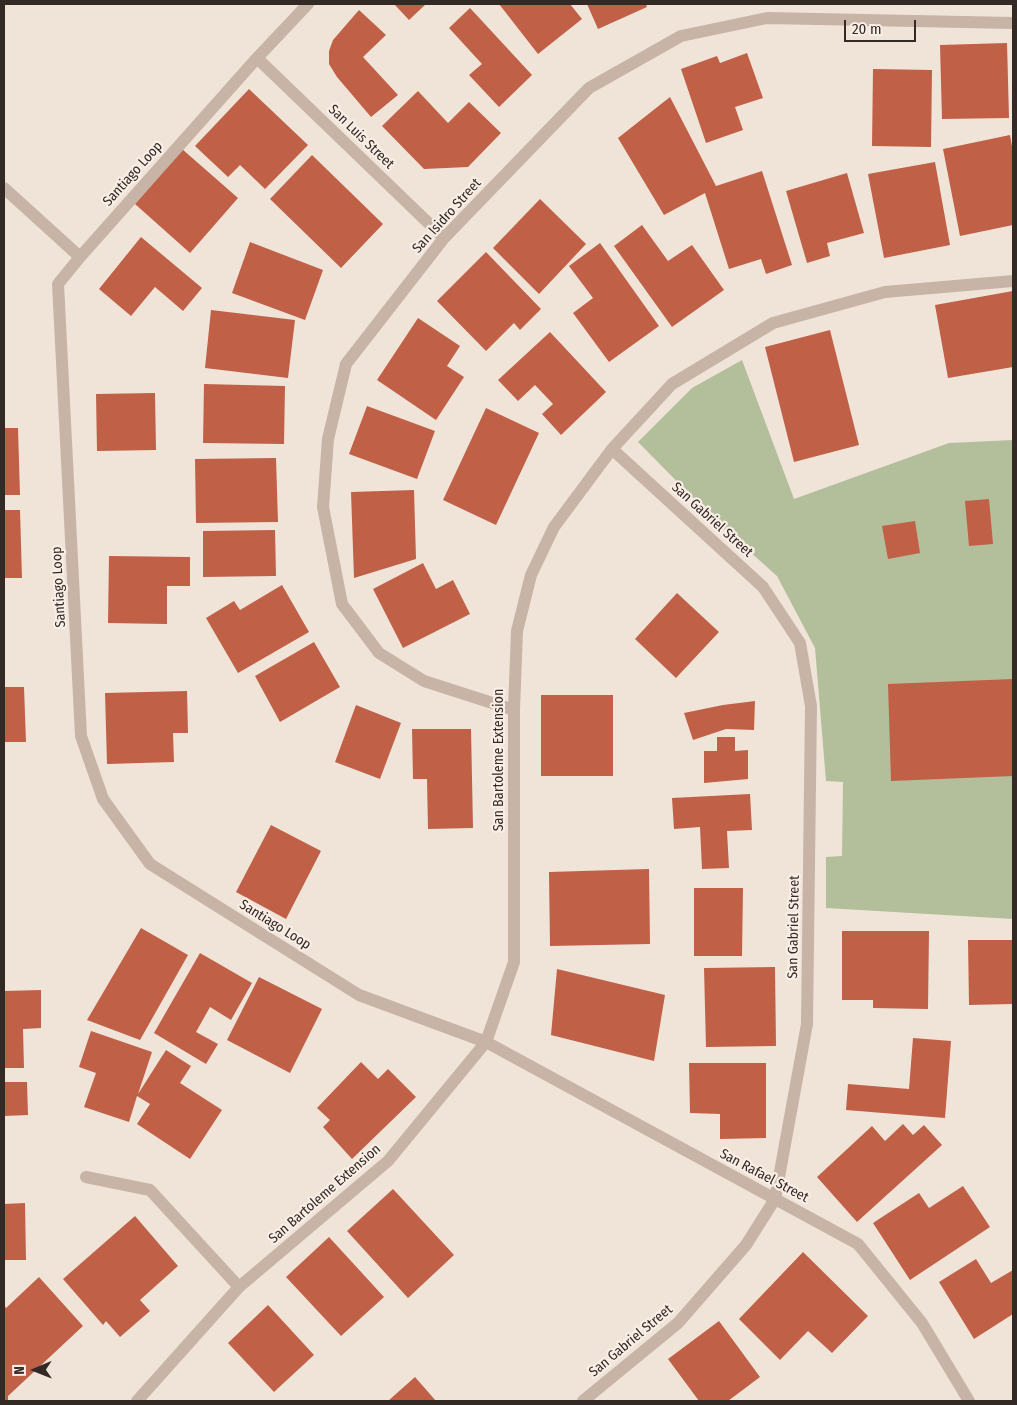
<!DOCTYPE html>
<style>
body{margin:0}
#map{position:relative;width:1017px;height:1405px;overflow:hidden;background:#f0e4d9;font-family:"Fira Sans Condensed",sans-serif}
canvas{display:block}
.frame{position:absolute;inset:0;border:5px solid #332a26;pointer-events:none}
.north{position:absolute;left:10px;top:1345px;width:50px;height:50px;-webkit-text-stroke:4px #f8eee5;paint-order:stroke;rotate:269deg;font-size:14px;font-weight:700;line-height:20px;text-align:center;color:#332a26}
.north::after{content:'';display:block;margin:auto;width:18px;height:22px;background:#332a26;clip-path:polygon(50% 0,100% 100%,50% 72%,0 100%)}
.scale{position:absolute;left:844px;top:20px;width:72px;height:22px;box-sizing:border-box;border:2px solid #332a26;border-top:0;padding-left:6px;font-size:15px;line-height:18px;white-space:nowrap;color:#332a26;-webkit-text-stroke:4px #f8eee5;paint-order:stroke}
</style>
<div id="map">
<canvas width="1017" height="1405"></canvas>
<div class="frame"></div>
<div class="north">N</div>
<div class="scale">20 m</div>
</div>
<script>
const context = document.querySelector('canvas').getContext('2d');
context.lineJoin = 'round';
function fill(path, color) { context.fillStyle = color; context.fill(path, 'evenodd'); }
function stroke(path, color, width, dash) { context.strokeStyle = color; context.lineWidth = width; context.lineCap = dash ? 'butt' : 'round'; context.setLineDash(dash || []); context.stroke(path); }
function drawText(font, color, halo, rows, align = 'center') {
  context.font = font + ' "Fira Sans Condensed",sans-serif'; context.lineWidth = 4.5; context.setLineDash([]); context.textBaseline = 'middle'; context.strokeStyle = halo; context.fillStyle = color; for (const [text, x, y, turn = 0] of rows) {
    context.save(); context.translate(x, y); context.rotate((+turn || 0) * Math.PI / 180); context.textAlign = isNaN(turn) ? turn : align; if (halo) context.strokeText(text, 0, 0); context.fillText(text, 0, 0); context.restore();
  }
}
const green = new Path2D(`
 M 742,360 L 794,499 L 949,443 L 1013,440 L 1013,919 L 826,908 L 826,857 L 842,856 L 843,782 L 826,781 L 815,648 L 777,576 L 721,526 L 638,442 L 692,388 Z`);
const building = new Path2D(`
 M 394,4 L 426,4 L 409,20 Z
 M 499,4 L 570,4 L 582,19 L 538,54 Z
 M 587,4 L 646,4 L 647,7 L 598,29 Z
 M 470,8 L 532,75 L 499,107 L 469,75 L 482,64 L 449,28 Z
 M 359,10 L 386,35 L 363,57 L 398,95 L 371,117 L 337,77 L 329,64 L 329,51 L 333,40 Z
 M 1007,43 L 1009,118 L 942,119 L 940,45 Z
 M 747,53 L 763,98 L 735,107 L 743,130 L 706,143 L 681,69 L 717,56 L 720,63 Z
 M 873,69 L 932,70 L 931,147 L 872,146 Z
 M 249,89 L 308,145 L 265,189 L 240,165 L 228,177 L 195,146 Z
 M 418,91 L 448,123 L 469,102 L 501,133 L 468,167 L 424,169 L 382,126 Z
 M 670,97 L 716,186 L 762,171 L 792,265 L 766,274 L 761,259 L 729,269 L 705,193 L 664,215 L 618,138 Z
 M 1010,135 L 1013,152 L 1013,225 L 960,236 L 943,149 Z
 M 182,149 L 238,198 L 190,253 L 135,204 Z
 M 312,155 L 383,224 L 341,268 L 270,199 Z
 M 935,162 L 950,245 L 884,258 L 868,174 Z
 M 847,173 L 864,233 L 827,243 L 830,256 L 807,263 L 786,191 Z
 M 540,199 L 586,244 L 539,294 L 493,248 Z
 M 642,225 L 668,261 L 692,245 L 724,290 L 672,327 L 614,246 Z
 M 141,237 L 202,288 L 183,311 L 155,287 L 131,316 L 99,289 Z
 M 250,242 L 323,270 L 305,320 L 232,293 Z
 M 600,243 L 659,326 L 609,362 L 573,313 L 593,298 L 569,266 Z
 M 486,252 L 541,309 L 520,330 L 514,323 L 486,351 L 437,301 Z
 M 1013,291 L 1013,367 L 948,378 L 935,305 Z
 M 211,310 L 295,320 L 288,378 L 205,368 Z
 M 418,318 L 460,346 L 447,366 L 464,377 L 436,420 L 377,380 Z
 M 830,330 L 859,445 L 794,462 L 765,347 Z
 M 550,332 L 606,392 L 561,435 L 542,414 L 553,404 L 535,385 L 518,401 L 498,380 Z
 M 204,384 L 285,386 L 284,444 L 203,443 Z
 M 155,393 L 156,450 L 97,451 L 96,394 Z
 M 367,406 L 435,431 L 417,479 L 349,454 Z
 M 486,408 L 539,433 L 496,525 L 443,500 Z
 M 4,428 L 18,428 L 20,495 L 4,495 Z
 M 276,458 L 278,522 L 196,523 L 195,459 Z
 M 414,490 L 416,559 L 354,578 L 351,492 Z
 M 989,499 L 993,544 L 969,546 L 965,501 Z
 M 4,510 L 20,510 L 22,578 L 4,578 Z
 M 915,521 L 920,553 L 888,559 L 882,526 Z
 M 275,530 L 276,576 L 203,577 L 203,531 Z
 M 109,556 L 190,557 L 190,586 L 167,586 L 167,624 L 108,623 Z
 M 423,563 L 436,589 L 453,580 L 470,614 L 403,648 L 373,589 Z
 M 282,585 L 309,632 L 238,673 L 206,618 L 234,601 L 240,610 Z
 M 677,593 L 719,632 L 676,678 L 635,639 Z
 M 314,642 L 340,687 L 280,722 L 255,676 Z
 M 1013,679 L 1013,776 L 891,781 L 888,684 Z
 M 4,687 L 24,687 L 26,742 L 4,742 Z
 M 187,691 L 188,733 L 173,733 L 174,762 L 107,764 L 105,693 Z
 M 541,695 L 613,695 L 613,776 L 541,776 Z
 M 755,701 L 754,730 L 726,729 L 693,740 L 684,713 L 723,705 Z
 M 356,705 L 401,723 L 380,779 L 335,762 Z
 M 412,729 L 471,729 L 473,828 L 428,829 L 427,779 L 413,779 Z
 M 717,737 L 735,737 L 735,751 L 748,750 L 748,779 L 704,783 L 704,751 L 717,751 Z
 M 750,794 L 752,830 L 727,831 L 729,868 L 702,869 L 700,827 L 674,829 L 672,798 Z
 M 271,825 L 321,851 L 286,919 L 236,892 Z
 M 649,869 L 650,944 L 550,946 L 549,872 Z
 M 694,888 L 743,888 L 742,956 L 694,956 Z
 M 141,928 L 188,955 L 140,1040 L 87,1020 Z
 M 842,931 L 929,931 L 928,1009 L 873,1008 L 873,1000 L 842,1000 Z
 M 968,940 L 1013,940 L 1013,1004 L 969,1005 Z
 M 200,953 L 252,983 L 231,1020 L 210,1007 L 196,1032 L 218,1044 L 206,1064 L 154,1033 Z
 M 775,967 L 776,1046 L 706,1047 L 704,968 Z
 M 557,969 L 665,995 L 654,1061 L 551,1035 Z
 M 259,977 L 322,1009 L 290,1073 L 227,1040 Z
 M 41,990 L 41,1028 L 23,1029 L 24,1068 L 4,1068 L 4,991 Z
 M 91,1031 L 152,1052 L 138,1094 L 166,1050 L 191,1066 L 180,1083 L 222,1110 L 190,1159 L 137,1124 L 150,1104 L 137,1096 L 129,1122 L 84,1107 L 96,1073 L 79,1067 Z
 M 913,1038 L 951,1041 L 945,1118 L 846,1110 L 848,1084 L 909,1089 Z
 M 361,1062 L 378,1079 L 388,1069 L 416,1097 L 352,1159 L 323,1127 L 330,1120 L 317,1108 Z
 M 689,1063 L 766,1063 L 766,1138 L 720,1139 L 720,1114 L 690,1113 Z
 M 4,1082 L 27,1082 L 28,1115 L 4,1116 Z
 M 903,1124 L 913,1135 L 924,1125 L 942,1145 L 857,1222 L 817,1177 L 872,1126 L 885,1141 Z
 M 963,1186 L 990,1227 L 910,1280 L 873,1223 L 919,1193 L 929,1208 Z
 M 393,1189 L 454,1255 L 408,1298 L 347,1231 Z
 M 25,1203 L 26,1260 L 4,1260 L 4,1204 Z
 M 135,1216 L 178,1266 L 140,1300 L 150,1311 L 120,1337 L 106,1321 L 103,1325 L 63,1279 Z
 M 329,1237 L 384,1297 L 341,1336 L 286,1277 Z
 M 803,1252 L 868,1316 L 832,1353 L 808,1331 L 780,1360 L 739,1319 Z
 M 976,1259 L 991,1283 L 1013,1270 L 1013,1314 L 974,1339 L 939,1282 Z
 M 39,1277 L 83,1326 L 8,1396 L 8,1401 L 4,1401 L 4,1305 L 6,1308 Z
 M 268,1305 L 314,1355 L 274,1392 L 228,1343 Z
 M 719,1321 L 760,1377 L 728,1401 L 699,1401 L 668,1359 Z
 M 415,1377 L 436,1401 L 388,1401 Z`);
const minor = new Path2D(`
 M 308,4 L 257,58 L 80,257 L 58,284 L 81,736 L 103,799 L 150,864 L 359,995 L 486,1042 L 858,1244 L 922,1323 L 969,1401
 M 257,58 L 444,238
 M 4,188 L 80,257
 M 514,710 L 424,681 L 379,653 L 342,604 L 323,507 L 328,439 L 346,364 L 444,238 L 589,88 L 681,36 L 767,18 L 1013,23
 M 86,1177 L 150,1190 L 239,1287
 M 137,1401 L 239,1287 L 388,1161 L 486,1042 L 514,962 L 514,710 L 517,631 L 531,575 L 554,527 L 612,449 L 672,384 L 773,323 L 885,292 L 1013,281
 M 583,1401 L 678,1323 L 746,1245 L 775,1199 L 807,1024 L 811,706 L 800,643 L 763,587 L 612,449`);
const streetNames = [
 ["San Luis Street",361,137,44],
 ["Santiago Loop",133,174,-48],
 ["San Isidro Street",447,216,-48],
 ["San Gabriel Street",712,520,42],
 ["Santiago Loop",59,587,-93],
 ["San Bartoleme Extension",499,760,-90],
 ["Santiago Loop",275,925,32],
 ["San Gabriel Street",794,927,-89],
 ["San Rafael Street",764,1176,28],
 ["San Bartoleme Extension",325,1194,-41],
 ["San Gabriel Street",631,1341,-40]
];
fill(green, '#b3be9a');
fill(building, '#c06047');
stroke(minor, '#c7b4a6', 12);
drawText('14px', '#332a26', '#f8eee5', streetNames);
</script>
